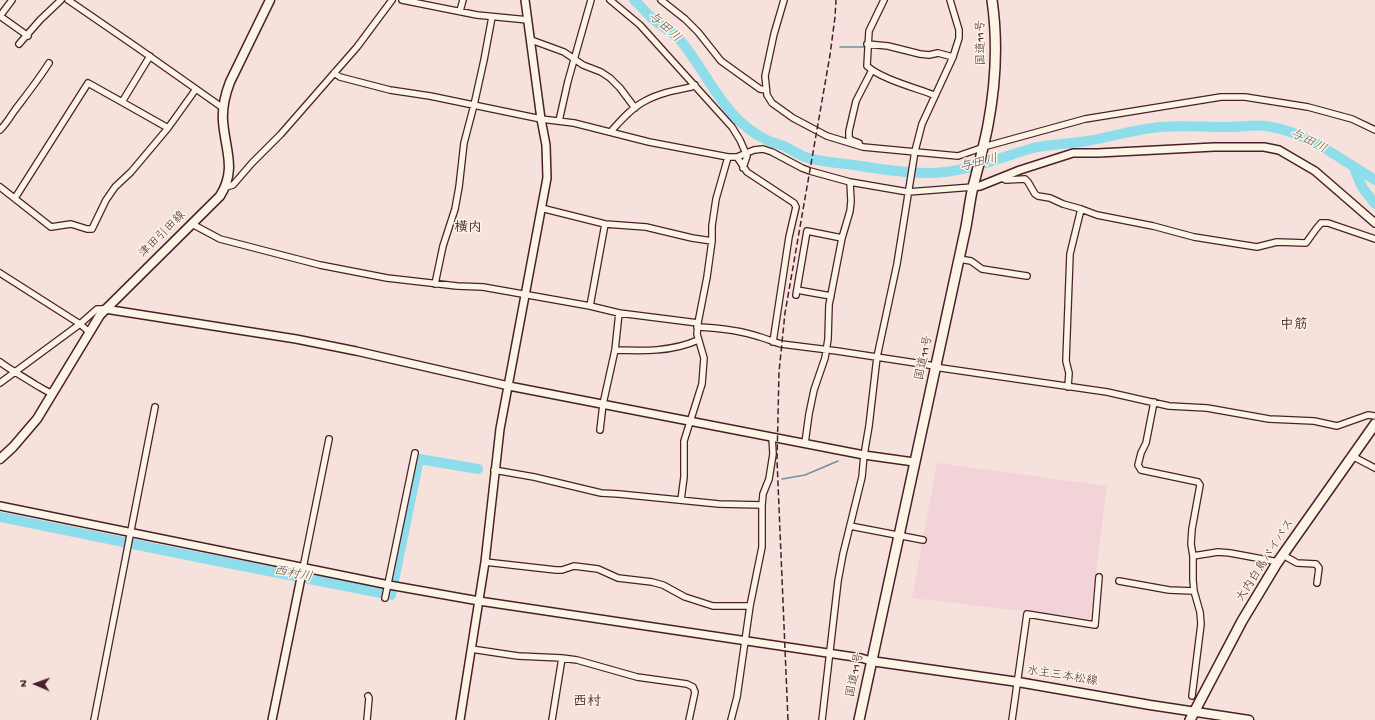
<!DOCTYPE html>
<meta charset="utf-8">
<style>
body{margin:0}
#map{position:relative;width:1375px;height:720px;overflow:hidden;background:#f6e1dd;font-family:"Gochi Hand",sans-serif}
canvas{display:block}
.north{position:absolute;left:16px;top:664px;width:40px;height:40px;-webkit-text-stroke:3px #fcf5e5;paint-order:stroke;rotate:272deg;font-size:11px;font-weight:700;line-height:16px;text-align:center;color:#4a1f2b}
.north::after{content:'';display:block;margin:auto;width:14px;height:18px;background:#4a1f2b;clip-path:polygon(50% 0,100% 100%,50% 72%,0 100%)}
</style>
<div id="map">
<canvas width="1375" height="720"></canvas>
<div class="north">N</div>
</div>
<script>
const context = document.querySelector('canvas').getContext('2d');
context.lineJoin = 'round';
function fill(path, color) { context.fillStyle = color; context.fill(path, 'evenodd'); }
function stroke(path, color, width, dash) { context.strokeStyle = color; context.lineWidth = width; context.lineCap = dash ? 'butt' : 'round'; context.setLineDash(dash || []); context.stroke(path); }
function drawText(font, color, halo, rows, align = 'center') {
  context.font = font + ' "Gochi Hand","Klee One",sans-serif'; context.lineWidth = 3; context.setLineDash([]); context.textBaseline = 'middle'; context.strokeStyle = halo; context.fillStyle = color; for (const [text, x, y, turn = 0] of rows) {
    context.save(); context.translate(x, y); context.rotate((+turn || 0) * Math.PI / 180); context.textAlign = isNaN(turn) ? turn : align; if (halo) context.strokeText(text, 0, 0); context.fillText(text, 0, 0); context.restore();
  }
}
const built = new Path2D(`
 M 937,463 L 1107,486 L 1090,619 L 912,598 Z`);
const stream = new Path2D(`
 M 840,47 L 865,47
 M 782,479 L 805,475 L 838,461`);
const river = new Path2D(`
 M 634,0 C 643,7 648,17 658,23 C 666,29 674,33 681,41 C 708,74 725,121 767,140 C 773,143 780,144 786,147 C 792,150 798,154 805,157 C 820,162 838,163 854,165 C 878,169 903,173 928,173 C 965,173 998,158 1033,148 C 1051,144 1069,144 1087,141 C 1111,137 1136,129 1160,127 C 1181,125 1202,127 1223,127 C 1240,128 1254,123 1272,127 C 1310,134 1343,161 1375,180
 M 1354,168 L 1362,187 L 1375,204
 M 0,517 L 197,557 L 391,595 L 419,459 L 478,469`);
const minor = new Path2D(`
 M 68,0 L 135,46 L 223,108
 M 402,0 L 477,15 L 528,20
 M 610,0 L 640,25 L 732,127 L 740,140 L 747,156 L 743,168
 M 661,0 L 685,19 L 698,32 L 721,61 L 760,89 L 766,90
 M 784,0 L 774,34 L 765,76 L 767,95 L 772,103 L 793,118 L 827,136 L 863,147 L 958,156 L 987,146 L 1085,119 L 1221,97 L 1245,97 L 1308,107 L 1352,119 L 1375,130
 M 884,0 L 869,31 L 867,66 C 881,79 916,88 934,95
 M 460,11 L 463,0
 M 0,16 L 28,36
 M 0,16 L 12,0
 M 531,40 L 534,41 L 564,52 L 583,65 L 601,72 L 610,78 L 620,88 L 635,108
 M 19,44 L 40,20 L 61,0
 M 867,44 L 888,46 L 920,54 L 929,55 L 938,53 L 953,57
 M 334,73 L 340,77 L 390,90 L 430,96 L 541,119 L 574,123 L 649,142 L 728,157 L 737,157 L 754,150 L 763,149 L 772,152 L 802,168 L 810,171 L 850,182 L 908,192 L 973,187
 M 122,102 L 168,128
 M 559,121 L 568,81 L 591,0
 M 0,130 C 6,124 10,117 15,110 C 27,94 39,79 49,63
 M 611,132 L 614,128 C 623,118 633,107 645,101 C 659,93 676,90 691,87 L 695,85
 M 859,143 L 851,140 L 849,137 L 849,131 L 856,101 L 872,70
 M 737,157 L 747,172 L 794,203 L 796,207 L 789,237 L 773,342
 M 1001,178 L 1006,180 L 1025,179 L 1028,182 L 1035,194 L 1038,196 L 1050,198 L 1063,204 L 1081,209 L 1097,215 L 1153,226 L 1194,237 L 1257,247 L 1277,242 L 1306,243 L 1316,229 L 1321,223 L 1328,223 L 1375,239
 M 0,187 L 51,227 L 71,224 L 87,229 L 92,229 L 106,200 L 115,187 L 131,172 L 168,128 L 196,89
 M 226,187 L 233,185 L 252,163 L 281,134 L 357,47 L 392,0
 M 15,198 L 88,83 L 122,102 L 150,56
 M 541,208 L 605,224 L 646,227 L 692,238 L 712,241
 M 192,224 L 220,239 L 320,265 L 387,278 L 457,286 L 483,287 L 590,306 L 619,313 L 698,323
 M 959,259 L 971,261 L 982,269 L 1027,276
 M 0,273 L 80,324 L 89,332
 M 435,284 L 443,246 L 455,209 L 459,187 L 464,143 L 474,105 L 484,60 L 492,17
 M 797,290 L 831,296
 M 796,295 L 807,231 L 842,238
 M 590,306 L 605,224
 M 697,327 C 719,328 740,330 760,337 C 767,339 774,342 781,344 L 837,351 L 929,365 L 941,368 L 1107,392 L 1169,406 L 1207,408 L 1269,419 L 1314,421 L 1337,426 L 1368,415 L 1375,416
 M 615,350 C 642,351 672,352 698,340
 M 0,362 C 12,371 24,377 36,385 C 42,388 46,392 53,393
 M 0,383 L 80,324 L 97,309 L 105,309
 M 1068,387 L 1069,373 L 1066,361 L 1070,254 L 1081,209
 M 1154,402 L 1146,443 L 1141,453 L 1138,465 L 1141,470 L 1198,482 L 1200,485 L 1192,529 L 1191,544 L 1193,556 L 1193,580 L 1194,591 L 1200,612 L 1201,624 L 1192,696
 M 600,430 L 603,404 L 615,350 L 619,313
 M 805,443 L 809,414 L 814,390 L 825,358 L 828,339 L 829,305 L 842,238 L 850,211 L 851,201 L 850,182
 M 1352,456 L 1375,468
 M 494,470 L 534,477 L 601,493 L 619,494 L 719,504 L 762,505
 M 681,500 L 684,477 L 684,441 L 702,384 L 704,358 L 697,334 L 698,323 L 707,277 L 712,241 L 712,226 L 716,199 L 728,157
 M 850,526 L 923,540
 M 1283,555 L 1297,563 L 1316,564 L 1319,568 L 1317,583
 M 1193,556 L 1218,552 L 1230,553 L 1273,561 L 1277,563
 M 485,562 L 556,570 L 562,570 L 574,566 L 598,569 L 618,578 L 652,582 L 663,585 L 685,597 L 713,606 L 750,606
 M 303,568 L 329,439
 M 1119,581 L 1169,590 L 1194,591
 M 385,598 L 415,453
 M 471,649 L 518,656 L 562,658 L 577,660 L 637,677 L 687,684 L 693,687 L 695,692 L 689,720
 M 94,720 L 155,407
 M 367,720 L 369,698 L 368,696
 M 552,720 L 562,658
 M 731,720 L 737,697 L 750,606 L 762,547 L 762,505 L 763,494 L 769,479 L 773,454 L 772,437
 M 822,720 L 838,581 L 843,554 L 862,477 L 864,455 L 869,426 L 877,357 L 897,264 L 915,151 L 922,124 L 953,57 L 959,38 L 959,30 L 950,0
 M 1012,720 L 1027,614 L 1095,625 L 1099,577`);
const tertiary = new Path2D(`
 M 973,187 L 980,186 L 1020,170 L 1073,153 L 1098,153 L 1214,147 L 1264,147 L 1279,150 L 1315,171 L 1375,223
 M 105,309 L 296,339 L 356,351 L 509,386 L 864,455 L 914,462
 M 0,506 L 389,585 L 479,601 L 861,658 L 871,661
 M 272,720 L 303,568
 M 460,720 L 485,562 L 500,429 L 547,178 L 546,145 L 541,119 L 525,0`);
const secondary = new Path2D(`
 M 0,459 L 13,447 L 37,419 L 100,315 L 220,196 C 237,169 225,150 223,121 C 222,107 225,95 230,82 L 270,0
 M 871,661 L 1018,682 L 1150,705 L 1249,720`);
const trunk = new Path2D(`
 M 859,720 L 964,236 C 968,220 969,203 973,187 C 978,167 984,146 988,125 C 996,83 998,42 992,0
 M 1190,720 L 1242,621 L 1277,563 L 1375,424`);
const rail = new Path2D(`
 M 788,720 L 777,460 L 779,372 L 785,313 L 830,55 L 835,17 L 836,0`);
const streetNames = [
 ["国道11号",982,43,-91],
 ["津田引田線",163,235,-45],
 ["国道11号",925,358,-78],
 ["大内白鳥バイパス",1266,561,-57],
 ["国道11号",856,675,-78],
 ["水主三本松線",1062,677,9]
];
const waterNames = [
 ["与田川",664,28,41],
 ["与田川",1308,142,27],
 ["与田川",979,164,-13],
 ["西村川",293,575,11]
];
const quarterNames = [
 ["横内",468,229],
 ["中筋",1294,326],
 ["西村",587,703]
];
fill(built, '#f2d3d7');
stroke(stream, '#73919e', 1.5);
stroke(river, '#8eddeb', 10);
stroke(minor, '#4a1f2b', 8);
stroke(tertiary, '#4a1f2b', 10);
stroke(secondary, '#4a1f2b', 11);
stroke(trunk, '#4a1f2b', 12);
stroke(minor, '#fcf5e5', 5.5);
stroke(tertiary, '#fcf5e5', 7);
stroke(secondary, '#fcf5e5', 8);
stroke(trunk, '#fcf5e5', 9);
stroke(rail, '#4a1f2b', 1.5, [6, 3]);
drawText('12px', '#4a1f2b', '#fcf5e5', streetNames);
drawText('italic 13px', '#5b4e5b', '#fcf5e5', waterNames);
drawText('bold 14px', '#4a1f2b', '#fcf5e5', quarterNames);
</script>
